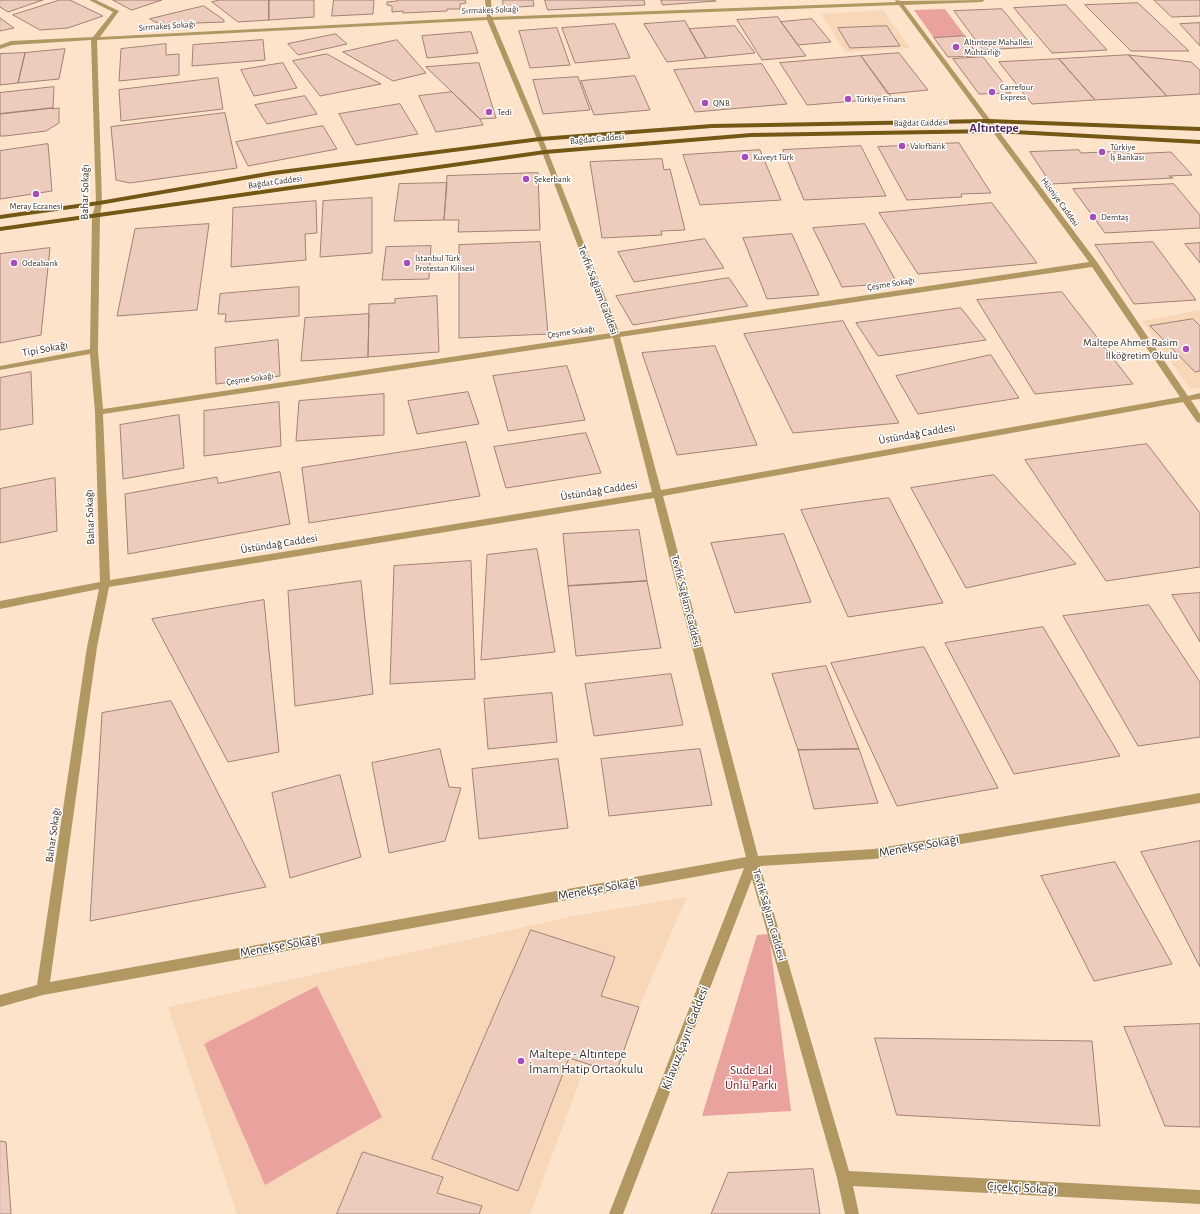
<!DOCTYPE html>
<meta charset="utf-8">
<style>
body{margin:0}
canvas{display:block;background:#fee3cb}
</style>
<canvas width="1200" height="1214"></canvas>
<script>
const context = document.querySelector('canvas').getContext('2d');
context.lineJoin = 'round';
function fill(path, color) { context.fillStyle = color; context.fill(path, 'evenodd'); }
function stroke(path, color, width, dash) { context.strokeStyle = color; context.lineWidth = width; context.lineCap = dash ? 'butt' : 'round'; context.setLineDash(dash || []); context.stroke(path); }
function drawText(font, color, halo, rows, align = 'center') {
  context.font = font + ' "Alegreya Sans",sans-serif'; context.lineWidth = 3; context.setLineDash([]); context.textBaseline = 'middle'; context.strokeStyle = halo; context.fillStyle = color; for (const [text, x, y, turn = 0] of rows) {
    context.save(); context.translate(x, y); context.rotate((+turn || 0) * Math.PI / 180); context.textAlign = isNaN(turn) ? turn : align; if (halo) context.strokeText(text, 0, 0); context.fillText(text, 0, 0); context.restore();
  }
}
const built = new Path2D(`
 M 883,10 L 910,48 L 845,52 L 821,14 Z
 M 1200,310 L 1200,388 L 1190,389 L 1142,321 Z
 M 687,897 L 639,1007 L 616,1073 L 586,1064 L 530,1214 L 237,1214 L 168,1007 L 569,917 Z`);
const green = new Path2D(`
 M 945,9 L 965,36 L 934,38 L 914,10 Z
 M 769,934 L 791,1111 L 702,1116 L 757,935 Z
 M 317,986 L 382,1117 L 265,1185 L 204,1044 Z`);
const building = new Path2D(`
 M 0,0 L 43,0 L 8,12 L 0,7 Z
 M 60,0 L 70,0 L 103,16 L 68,28 L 40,30 L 13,15 Z
 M 113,0 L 162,0 L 132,10 Z
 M 220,0 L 269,0 L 269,20 L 238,22 L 212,2 Z
 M 269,0 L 314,0 L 314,17 L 269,20 Z
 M 334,0 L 374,0 L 373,14 L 332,16 Z
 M 397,0 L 465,0 L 466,3 L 460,4 L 460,9 L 447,9 L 447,11 L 403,13 L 403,11 L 392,12 L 392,6 L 387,5 L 387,2 L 397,1 Z
 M 503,0 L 533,0 L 534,6 L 504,8 Z
 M 545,0 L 644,0 L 645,5 L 548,10 Z
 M 661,0 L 715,0 L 716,1 L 663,5 Z
 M 1154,0 L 1200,0 L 1200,16 L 1172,17 Z
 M 1138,3 L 1189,51 L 1131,51 L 1085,5 Z
 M 1066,5 L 1107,50 L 1052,53 L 1014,8 Z
 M 204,6 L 224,20 L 224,22 L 168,24 L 155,22 L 150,19 Z
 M 1002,9 L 1033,47 L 983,50 L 954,11 Z
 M 778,17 L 781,22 L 806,56 L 762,60 L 737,20 Z
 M 0,18 L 14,28 L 0,31 Z
 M 812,19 L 831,42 L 798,45 L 781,22 Z
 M 685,21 L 706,58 L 667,62 L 644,24 Z
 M 1200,23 L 1200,46 L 1180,24 Z
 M 615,24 L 630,58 L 575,63 L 562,28 Z
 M 735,26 L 755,53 L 706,58 L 689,29 Z
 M 887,26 L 900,46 L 850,48 L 838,28 Z
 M 557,28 L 570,65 L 530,68 L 519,31 Z
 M 471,32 L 478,53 L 427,58 L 422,36 Z
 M 336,34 L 347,44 L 298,55 L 288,44 Z
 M 965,36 L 978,56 L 948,57 L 934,38 Z
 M 263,40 L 265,60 L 192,66 L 193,45 Z
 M 397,40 L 426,73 L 393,81 L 343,52 Z
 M 166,44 L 166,55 L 179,54 L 179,75 L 119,81 L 121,49 Z
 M 65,49 L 59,79 L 18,83 L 25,53 Z
 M 25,53 L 18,83 L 0,85 L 0,54 Z
 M 899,53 L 928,90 L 888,94 L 861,56 Z
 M 327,54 L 381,84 L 320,96 L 293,61 Z
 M 1129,55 L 1167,96 L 1095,100 L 1059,59 Z
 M 1129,55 L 1191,62 L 1200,70 L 1200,94 L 1167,96 Z
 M 861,56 L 892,98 L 807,105 L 780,63 Z
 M 983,57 L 1011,93 L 979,94 L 953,59 Z
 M 1059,59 L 1095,100 L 1032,104 L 999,62 Z
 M 283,63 L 297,88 L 254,96 L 241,70 Z
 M 479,63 L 496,118 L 480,119 L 426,67 Z
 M 762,64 L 787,104 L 695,112 L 674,70 Z
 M 635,76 L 650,110 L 594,115 L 581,81 Z
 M 578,77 L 590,110 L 543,114 L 533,80 Z
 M 218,78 L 223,109 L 121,121 L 119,90 Z
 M 54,87 L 53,108 L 0,114 L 0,93 Z
 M 452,92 L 480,119 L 483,125 L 436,132 L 419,96 Z
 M 305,96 L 317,114 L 267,124 L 255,105 Z
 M 400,104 L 418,134 L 356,145 L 339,114 Z
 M 53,108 L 52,109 L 59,108 L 59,123 L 46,131 L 5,136 L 0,136 L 0,114 Z
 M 225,113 L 237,168 L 130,183 L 116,180 L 111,127 Z
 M 323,126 L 337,149 L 248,166 L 236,142 Z
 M 959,143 L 991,193 L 961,194 L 962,197 L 907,200 L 878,147 Z
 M 48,144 L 52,191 L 0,199 L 0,151 Z
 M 861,146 L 886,196 L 804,200 L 783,150 Z
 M 760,150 L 781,200 L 700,205 L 683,155 Z
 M 1079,150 L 1081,153 L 1127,151 L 1128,154 L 1171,152 L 1192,175 L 1169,176 L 1173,178 L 1051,184 L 1030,152 Z
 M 662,159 L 664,170 L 670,169 L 685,230 L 661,231 L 662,235 L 602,238 L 590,162 Z
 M 538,173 L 540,230 L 458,232 L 459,220 L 444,220 L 447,176 Z
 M 447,183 L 444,220 L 394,221 L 399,184 Z
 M 1174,184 L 1200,215 L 1200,228 L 1105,233 L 1073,189 Z
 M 372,198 L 372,253 L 320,257 L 323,201 Z
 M 316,201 L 317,233 L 305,234 L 306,260 L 231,267 L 233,208 Z
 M 992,203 L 1037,263 L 918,274 L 879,213 Z
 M 209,224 L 197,310 L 117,316 L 135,229 Z
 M 865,224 L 897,283 L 842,287 L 813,228 Z
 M 792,234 L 819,295 L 767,299 L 743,238 Z
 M 705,239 L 724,268 L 634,282 L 618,252 Z
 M 540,242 L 548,334 L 459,338 L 459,245 Z
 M 1153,242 L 1196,300 L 1134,304 L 1095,245 Z
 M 1200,243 L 1200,263 L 1185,244 Z
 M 431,246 L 429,279 L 382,280 L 386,247 Z
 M 50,248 L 41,335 L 0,343 L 0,254 Z
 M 729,278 L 748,306 L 633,325 L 616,296 Z
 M 299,287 L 299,316 L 225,322 L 226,314 L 218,314 L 220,294 Z
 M 1062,292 L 1133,384 L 1035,394 L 977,300 Z
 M 437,296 L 439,352 L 368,357 L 369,304 L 395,303 L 395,299 Z
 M 961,308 L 986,340 L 878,356 L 856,323 Z
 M 369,314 L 368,357 L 301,361 L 305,318 Z
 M 1193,319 L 1200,326 L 1200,371 L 1195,372 L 1150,326 Z
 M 843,321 L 899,423 L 793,433 L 744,334 Z
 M 278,340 L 280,376 L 216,384 L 215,348 Z
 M 715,346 L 757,445 L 677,455 L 642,353 Z
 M 991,355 L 1019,398 L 918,414 L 896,376 Z
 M 567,366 L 585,420 L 508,431 L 493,376 Z
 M 31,372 L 33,424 L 0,430 L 0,378 Z
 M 468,392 L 479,424 L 417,434 L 408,401 Z
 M 384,394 L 384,435 L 296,441 L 299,401 Z
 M 279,402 L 281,446 L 204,456 L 204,411 Z
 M 179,415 L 184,468 L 123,479 L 120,425 Z
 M 586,433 L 601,473 L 506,488 L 494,447 Z
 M 466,442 L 480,496 L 309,523 L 302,468 Z
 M 1147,444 L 1200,513 L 1200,567 L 1106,581 L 1025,460 Z
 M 280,472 L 290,524 L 128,554 L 125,494 L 217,477 L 218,483 Z
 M 994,475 L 1076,564 L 966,588 L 911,488 Z
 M 55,478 L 57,531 L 0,543 L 0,489 Z
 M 889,498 L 943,603 L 848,617 L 801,510 Z
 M 639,530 L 647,581 L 568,586 L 563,534 Z
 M 784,534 L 811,602 L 735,613 L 711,543 Z
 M 537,549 L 555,652 L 481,660 L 487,555 Z
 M 471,561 L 475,679 L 390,684 L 394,566 Z
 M 361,581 L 373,694 L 295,706 L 288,591 Z
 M 647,581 L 661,648 L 576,656 L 568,586 Z
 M 1200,593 L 1200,642 L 1172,595 Z
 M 264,600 L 279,752 L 228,762 L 152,619 Z
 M 1149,605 L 1200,682 L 1200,737 L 1138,746 L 1063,616 Z
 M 1043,627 L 1120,756 L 1014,774 L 945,643 Z
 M 924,647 L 998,788 L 897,806 L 831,663 Z
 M 826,666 L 859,749 L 798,750 L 772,674 Z
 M 671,674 L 683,725 L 594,736 L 585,684 Z
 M 552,693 L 557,742 L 488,749 L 484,699 Z
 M 171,701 L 266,887 L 90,921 L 102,713 Z
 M 440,749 L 449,787 L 461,788 L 445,841 L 389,853 L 372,763 Z
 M 700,749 L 712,805 L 609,816 L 601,759 Z
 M 859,749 L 878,803 L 814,809 L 798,750 Z
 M 558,759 L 568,828 L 479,839 L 472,769 Z
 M 340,775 L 361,857 L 290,878 L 272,793 Z
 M 1200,841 L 1200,967 L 1141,852 Z
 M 1115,862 L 1172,964 L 1094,981 L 1041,876 Z
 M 531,930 L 615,957 L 601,996 L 639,1007 L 616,1073 L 569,1058 L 518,1191 L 432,1159 Z
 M 1200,1024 L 1200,1127 L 1165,1126 L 1124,1027 Z
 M 875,1038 L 1092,1041 L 1100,1126 L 897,1115 Z
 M 0,1141 L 6,1142 L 11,1214 L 0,1214 Z
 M 363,1152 L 443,1177 L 437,1193 L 482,1206 L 479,1214 L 337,1214 Z
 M 813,1169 L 820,1214 L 711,1214 L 728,1173 Z`);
const minor = new Path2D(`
 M 89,0 L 96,0 L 119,11 L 100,37 L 487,17 L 485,0 L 491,0 L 492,17 L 896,2 L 895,0 L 902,1 L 985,0 L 982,2 L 904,5 L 1097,262 L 1188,396 L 1200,393 L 1200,399 L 1191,400 L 1200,414 L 1200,423 L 1197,422 L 1183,402 L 663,496 L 758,856 L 874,849 L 1200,793 L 1200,803 L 874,859 L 760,866 L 849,1171 L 1200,1190 L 1200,1204 L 853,1186 L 859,1214 L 845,1214 L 837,1178 L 752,879 L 623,1214 L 609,1214 L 744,868 L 43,995 L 0,1007 L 0,995 L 37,985 L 87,647 L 99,589 L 0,609 L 0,601 L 100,582 L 95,412 L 90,354 L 0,370 L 0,366 L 90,349 L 92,216 L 96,203 L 91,40 L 12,45 L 0,49 L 0,45 L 11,41 L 93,37 L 113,12 ZM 899,5 L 1089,262 L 619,332 L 548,152 L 545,150 L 542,152 L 611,333 L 103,409 L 98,351 L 100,216 L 102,203 L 97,40 L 487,20 L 537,139 L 540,141 L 543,139 L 493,20 ZM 1092,267 L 1180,397 L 661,490 L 620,337 ZM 613,338 L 652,492 L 110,580 L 103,414 ZM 654,498 L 746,857 L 50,982 L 97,647 L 109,587 Z`);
const tertiary = new Path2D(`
 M 538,138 L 543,139 L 548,152 L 547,153 L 542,152 L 537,139 Z`);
const primary = new Path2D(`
 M 988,119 L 1200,127 L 1200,131 L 988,123 L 712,128 L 540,141 L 273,175 L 99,205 L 0,219 L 0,215 L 99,201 L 273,171 L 540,137 L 712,124 Z
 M 995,129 L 1200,140 L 1200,144 L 995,133 L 751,137 L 545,154 L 0,231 L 0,227 L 545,150 L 751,133 Z`);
const markers = [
 [956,47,4,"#a74db9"],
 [992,92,4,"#a74db9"],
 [848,99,4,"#a74db9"],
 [705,103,4,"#a74db9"],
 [489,112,4,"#a74db9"],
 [902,146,4,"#a74db9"],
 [1102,152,4,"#a74db9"],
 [745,157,4,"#a74db9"],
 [526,179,4,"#a74db9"],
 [36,194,4,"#a74db9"],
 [1093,217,4,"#a74db9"],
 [14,263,4,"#a74db9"],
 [407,263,4,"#a74db9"],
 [1186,349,4,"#a74db9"],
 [521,1061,4,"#a74db9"]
];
const farStreetnames = [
 ["Sırmakeş Sokağı",490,10,-2],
 ["Sırmakeş Sokağı",167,26,-4],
 ["Bağdat Caddesi",921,123,-1],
 ["Bağdat Caddesi",597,139,-5],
 ["Bağdat Caddesi",275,182,-8],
 ["Hüsniye Caddesi",1060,202,54],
 ["Çeşme Sokağı",891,284,-9],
 ["Çeşme Sokağı",571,332,-8],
 ["Çeşme Sokağı",250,379,-8]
];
const farPoinames = [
 ["Altıntepe Mahallesi",964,42],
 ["Muhtarlığı",964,52],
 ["Carrefour",1000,87],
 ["Express",1000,97],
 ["Türkiye Finans",856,99],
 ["QNB",713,103],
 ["Tedi",497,112],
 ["Vakıfbank",910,146],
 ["Türkiye",1110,147],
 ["İş Bankası",1110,157],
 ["Kuveyt Türk",753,157],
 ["Şekerbank",534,179],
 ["Meray Eczanesi",36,206,"center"],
 ["Demtaş",1101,217],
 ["İstanbul Türk",415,258],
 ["Protestan Kilisesi",415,268],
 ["Odeabank",22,263]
];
const streetNames = [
 ["Bahar Sokağı",85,192,-89],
 ["Tevfik Sağlam Caddesi",598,290,69],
 ["Tipi Sokağı",45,349,-10],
 ["Üstündağ Caddesi",917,434,-10],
 ["Üstündağ Caddesi",599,491,-9],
 ["Bahar Sokağı",90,517,-92],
 ["Üstündağ Caddesi",279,544,-9],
 ["Tevfik Sağlam Caddesi",686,601,76],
 ["Bahar Sokağı",53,835,-82],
 ["Tevfik Sağlam Caddesi",769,915,74]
];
const poiNames = [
 ["Maltepe Ahmet Rasim",1178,343],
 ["İlköğretim Okulu",1178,356]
];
const farDistrictnames = [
 ["Altıntepe",994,128]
];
const nearStreetnames = [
 ["Menekşe Sokağı",919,846,-10],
 ["Menekşe Sokağı",598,889,-10],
 ["Menekşe Sokağı",280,946,-10],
 ["Kılavuz Çayırı Caddesi",685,1038,-69],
 ["Çiçekçi Sokağı",1022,1188,3]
];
const nearPoinames = [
 ["Maltepe - Altıntepe",529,1054],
 ["İmam Hatip Ortaokulu",529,1069]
];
const nearParknames = [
 ["Sude Lal",751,1070],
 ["Ünlü Parkı",751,1085]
];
fill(built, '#f8d7b9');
fill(green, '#eaa29e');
fill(building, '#edcbbd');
stroke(building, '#a18275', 1);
fill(minor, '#b19863');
fill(tertiary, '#b19863');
fill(primary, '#725715');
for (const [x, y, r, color] of markers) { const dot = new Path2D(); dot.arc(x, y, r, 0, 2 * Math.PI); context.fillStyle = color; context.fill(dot); stroke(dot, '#fff', 1.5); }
drawText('9px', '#3c3128', '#fff', farStreetnames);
drawText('9px', '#3c3128', '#fff', farPoinames, 'left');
drawText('11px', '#3c3128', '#fff', streetNames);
drawText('11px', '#3c3128', '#fff', poiNames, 'right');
drawText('bold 13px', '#52275b', '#fff', farDistrictnames);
drawText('13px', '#3c3128', '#fff', nearStreetnames);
drawText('13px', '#3c3128', '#fff', nearPoinames, 'left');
drawText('13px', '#831820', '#fff', nearParknames);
</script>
